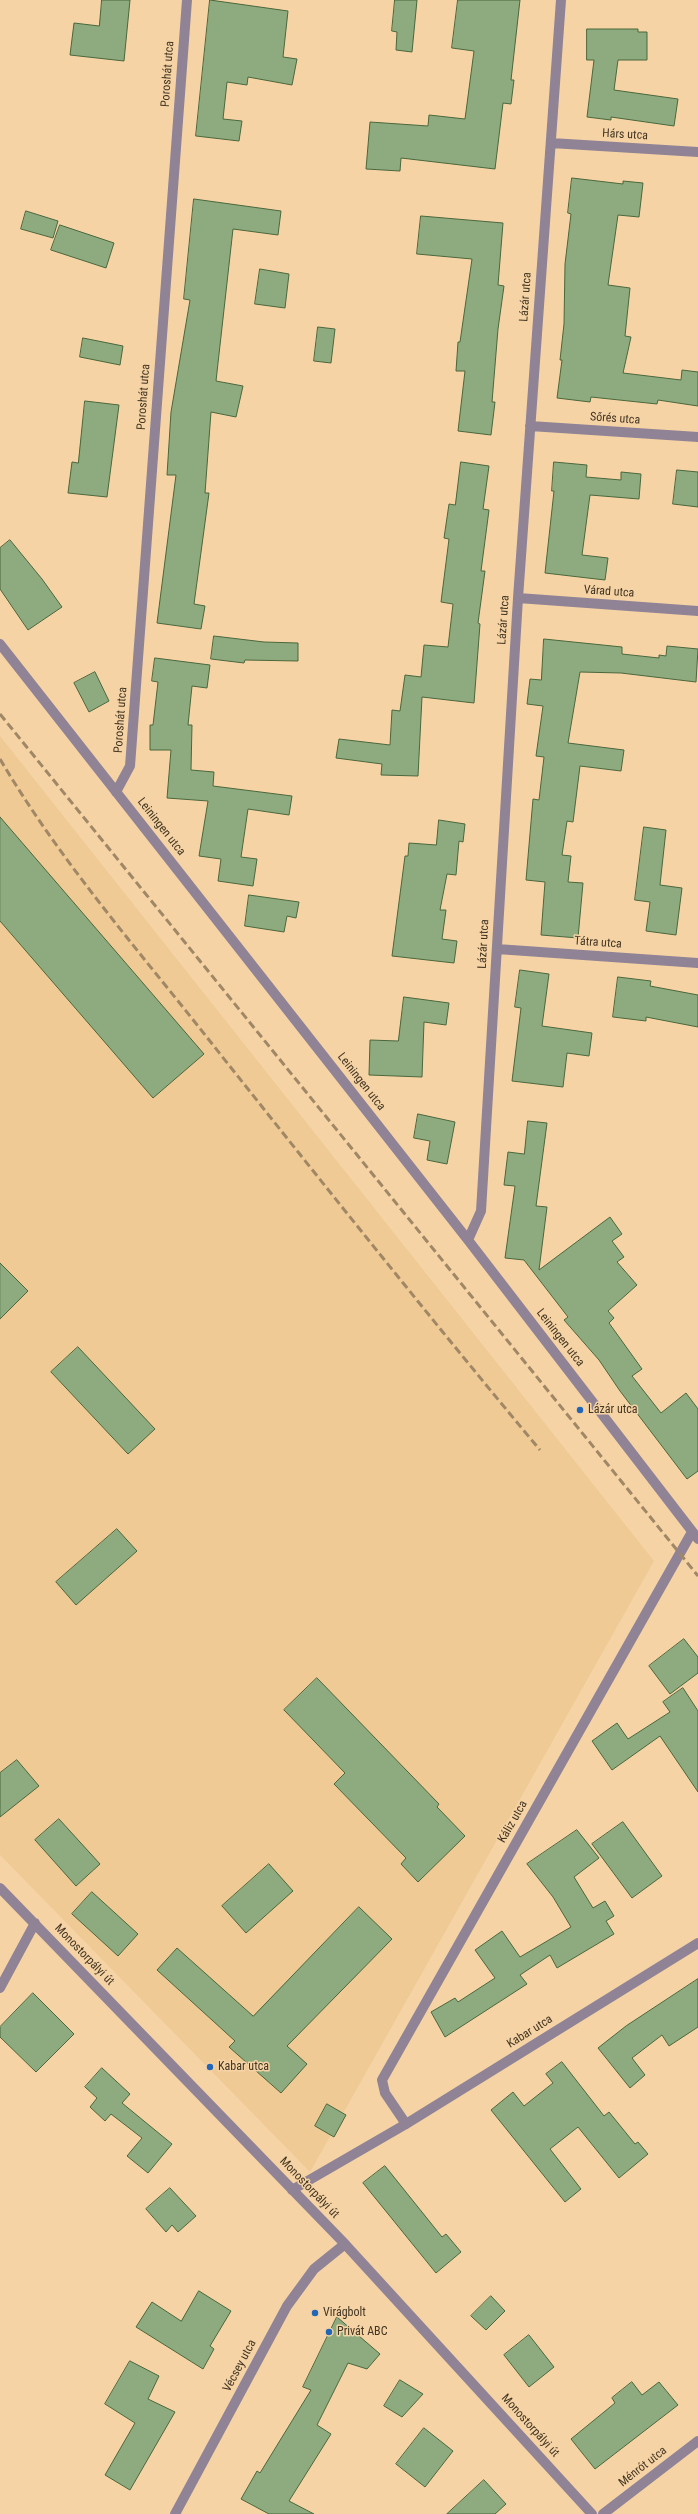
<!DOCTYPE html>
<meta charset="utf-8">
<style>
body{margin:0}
canvas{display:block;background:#f5d3a5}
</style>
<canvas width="698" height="2514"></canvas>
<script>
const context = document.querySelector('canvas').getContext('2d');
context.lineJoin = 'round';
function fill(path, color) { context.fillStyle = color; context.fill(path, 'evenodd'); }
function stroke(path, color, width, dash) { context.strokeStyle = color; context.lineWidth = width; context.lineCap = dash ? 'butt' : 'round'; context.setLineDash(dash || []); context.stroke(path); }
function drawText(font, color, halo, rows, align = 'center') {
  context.font = font + ' "Roboto Condensed",sans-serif'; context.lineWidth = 3; context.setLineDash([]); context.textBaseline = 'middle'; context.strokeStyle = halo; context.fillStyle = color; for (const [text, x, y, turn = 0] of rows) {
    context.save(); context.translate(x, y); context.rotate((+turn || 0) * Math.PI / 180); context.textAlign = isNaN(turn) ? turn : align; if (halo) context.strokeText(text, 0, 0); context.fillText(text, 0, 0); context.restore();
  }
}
const built = new Path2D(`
 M 0,736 L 654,1561 L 310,2172 L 0,1855 Z`);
const building = new Path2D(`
 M 102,0 L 130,0 L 124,61 L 70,55 L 74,23 L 99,26 Z
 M 210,0 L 288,11 L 283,57 L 297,59 L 292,85 L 248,77 L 247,85 L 227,82 L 223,119 L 242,121 L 239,141 L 196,136 Z
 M 395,0 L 417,0 L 412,52 L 396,50 L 397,32 L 392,31 Z
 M 458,0 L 520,0 L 511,80 L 514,80 L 511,104 L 503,103 L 495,169 L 401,158 L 400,171 L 366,169 L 370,122 L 428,126 L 429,115 L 465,119 L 474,51 L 452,48 Z
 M 587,29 L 638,29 L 638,32 L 647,32 L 647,60 L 618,60 L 614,90 L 678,99 L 674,126 L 611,117 L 611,120 L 587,117 L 594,60 L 587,60 Z
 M 572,178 L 623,184 L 623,181 L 643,183 L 639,217 L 618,215 L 608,285 L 630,288 L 625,336 L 631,337 L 623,373 L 681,380 L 682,370 L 698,372 L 698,406 L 658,400 L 657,404 L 591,397 L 590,402 L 557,398 L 562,360 L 560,360 L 564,324 L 565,264 L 571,214 L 568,213 Z
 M 194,199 L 281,211 L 278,235 L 233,229 L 216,381 L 243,386 L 236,417 L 211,412 L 205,493 L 209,493 L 194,604 L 205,606 L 201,629 L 157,623 L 176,475 L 167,475 L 171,412 L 190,300 L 184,299 Z
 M 26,211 L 58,221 L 53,238 L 21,229 Z
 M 421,216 L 503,223 L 498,285 L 504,286 L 498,329 L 492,402 L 495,402 L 491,435 L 458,431 L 465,371 L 456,371 L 458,342 L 460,342 L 472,259 L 417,254 Z
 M 60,225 L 114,243 L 106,268 L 51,250 Z
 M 260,269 L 289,274 L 285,308 L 255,304 Z
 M 318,327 L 335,329 L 331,363 L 314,361 Z
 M 83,338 L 123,346 L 120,365 L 80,357 Z
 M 85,401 L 119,405 L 107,497 L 68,493 L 72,462 L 78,463 Z
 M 461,462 L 489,466 L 483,509 L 489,510 L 481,571 L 485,571 L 478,623 L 480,624 L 474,703 L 422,697 L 418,776 L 381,775 L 382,764 L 336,758 L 339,739 L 390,745 L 392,710 L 400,711 L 405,675 L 421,677 L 424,645 L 448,647 L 453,604 L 441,602 L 449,539 L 444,538 L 449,504 L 455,505 Z
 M 554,462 L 587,465 L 586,477 L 621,480 L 621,472 L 641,474 L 639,499 L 590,495 L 582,555 L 608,558 L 605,580 L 545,573 L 554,491 L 552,491 Z
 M 677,470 L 698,472 L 698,507 L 673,504 Z
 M 10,540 L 42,579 L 62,607 L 28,630 L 0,589 L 0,548 Z
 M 214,636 L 264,642 L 298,643 L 298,661 L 245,660 L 244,663 L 211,659 Z
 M 544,639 L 622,647 L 622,654 L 659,658 L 659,655 L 666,656 L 667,646 L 698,649 L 696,682 L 621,673 L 580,672 L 568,743 L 624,750 L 621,771 L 580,766 L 573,822 L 567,821 L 562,855 L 571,856 L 568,882 L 583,883 L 578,938 L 541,935 L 545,882 L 526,880 L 533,799 L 539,800 L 544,757 L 536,756 L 543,706 L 527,704 L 530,679 L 541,680 Z
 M 155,658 L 210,665 L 207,688 L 192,686 L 188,725 L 192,725 L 191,770 L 214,772 L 213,786 L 292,796 L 289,815 L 248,809 L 241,857 L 257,859 L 253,886 L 218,881 L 221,859 L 199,856 L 208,801 L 167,798 L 171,750 L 150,750 L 150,725 L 153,725 L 158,682 L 152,681 Z
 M 95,672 L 109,701 L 89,712 L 74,683 Z
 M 0,817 L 204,1054 L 153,1098 L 0,921 Z
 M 439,820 L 465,824 L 463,842 L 459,841 L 456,875 L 447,874 L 440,910 L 446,910 L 442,939 L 457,941 L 454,963 L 392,956 L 405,856 L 408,856 L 409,843 L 436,845 Z
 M 644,827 L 666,830 L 660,885 L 682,888 L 676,935 L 646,931 L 650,902 L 635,900 Z
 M 249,895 L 299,902 L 296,918 L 287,916 L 284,932 L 245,926 Z
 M 520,970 L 549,974 L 542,1026 L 592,1033 L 589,1056 L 567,1053 L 563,1087 L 512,1081 L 521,1008 L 515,1007 Z
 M 618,977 L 651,981 L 650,986 L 698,995 L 698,1027 L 646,1017 L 646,1021 L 613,1017 Z
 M 404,997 L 449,1003 L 446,1025 L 424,1022 L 422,1077 L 369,1075 L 370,1040 L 398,1041 Z
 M 418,1114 L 455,1122 L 447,1164 L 427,1160 L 430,1141 L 414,1138 Z
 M 528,1121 L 547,1123 L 536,1206 L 547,1207 L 539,1270 L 610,1217 L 622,1234 L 612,1241 L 624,1257 L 617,1262 L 637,1285 L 608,1311 L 614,1318 L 609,1323 L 642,1369 L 632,1376 L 661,1413 L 686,1393 L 698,1409 L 698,1471 L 687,1479 L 620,1391 L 599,1360 L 564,1320 L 568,1317 L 524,1260 L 505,1258 L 515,1186 L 504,1185 L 508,1152 L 524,1154 Z
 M 0,1263 L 28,1291 L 0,1319 Z
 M 78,1347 L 155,1429 L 128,1454 L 51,1372 Z
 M 117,1529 L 137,1551 L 76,1605 L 56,1582 Z
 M 684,1639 L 698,1657 L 698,1673 L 670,1694 L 649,1666 Z
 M 317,1678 L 439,1804 L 437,1807 L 465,1836 L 418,1882 L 401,1864 L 406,1858 L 334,1784 L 345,1773 L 284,1710 Z
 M 683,1688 L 698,1711 L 698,1792 L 660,1736 L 612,1770 L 592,1741 L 617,1723 L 628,1739 L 670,1712 L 663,1702 Z
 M 17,1760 L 39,1786 L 0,1817 L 0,1773 Z
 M 59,1819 L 100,1864 L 76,1886 L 35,1840 Z
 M 623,1822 L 662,1876 L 632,1898 L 592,1844 Z
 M 577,1830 L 599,1858 L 574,1877 L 593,1908 L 605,1901 L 614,1916 L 606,1921 L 614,1934 L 557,1968 L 550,1955 L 520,1975 L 527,1984 L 445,2037 L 431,2012 L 455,1998 L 458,2002 L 495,1978 L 475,1950 L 502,1931 L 520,1957 L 571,1927 L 553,1897 L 527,1864 Z
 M 269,1864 L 293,1891 L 246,1933 L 222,1906 Z
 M 92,1892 L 138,1934 L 118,1956 L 72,1914 Z
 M 359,1907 L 392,1939 L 287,2046 L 307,2064 L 281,2093 L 229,2047 L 235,2041 L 157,1970 L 177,1948 L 253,2016 Z
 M 698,1979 L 698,2027 L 669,2046 L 662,2035 L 632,2058 L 645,2075 L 630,2088 L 598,2048 L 626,2026 Z
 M 33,1993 L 74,2034 L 36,2072 L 0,2037 L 0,2027 Z
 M 562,2062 L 604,2116 L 609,2112 L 635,2144 L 638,2142 L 648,2154 L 619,2178 L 578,2127 L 550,2149 L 581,2189 L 565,2202 L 491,2110 L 513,2092 L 524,2106 L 553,2083 L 546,2074 Z
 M 102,2068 L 130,2094 L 122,2103 L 172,2144 L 148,2173 L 127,2156 L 142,2138 L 111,2114 L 105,2121 L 90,2107 L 97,2098 L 85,2087 Z
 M 327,2104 L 346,2115 L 334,2137 L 315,2126 Z
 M 385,2166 L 442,2237 L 446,2234 L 461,2252 L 436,2273 L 363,2183 Z
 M 170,2188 L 196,2216 L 178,2232 L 172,2225 L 166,2232 L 146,2209 Z
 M 199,2291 L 231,2311 L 210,2346 L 214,2349 L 203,2369 L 136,2327 L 152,2302 L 181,2321 Z
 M 491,2296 L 505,2311 L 486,2330 L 471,2316 Z
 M 337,2317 L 380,2354 L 367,2369 L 348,2363 L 317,2425 L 331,2434 L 289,2501 L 314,2514 L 269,2514 L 241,2499 L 257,2471 L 260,2473 L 311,2390 L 303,2387 Z
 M 529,2335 L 554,2367 L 529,2387 L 504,2355 Z
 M 130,2361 L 159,2376 L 148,2399 L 175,2412 L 130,2490 L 105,2475 L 135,2423 L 105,2404 Z
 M 400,2380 L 423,2394 L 402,2417 L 384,2406 Z
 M 632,2382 L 642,2395 L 659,2382 L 678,2405 L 595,2469 L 571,2439 L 615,2403 L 612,2398 Z
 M 424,2428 L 453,2451 L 425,2487 L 396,2464 Z
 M 484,2480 L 506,2504 L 495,2514 L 447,2514 Z`);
const minor = new Path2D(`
 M 551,143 L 698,152
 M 530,426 L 698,437
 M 518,598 L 698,611
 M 0,644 L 468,1240 L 698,1539
 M 116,792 L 130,766 L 187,0
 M 497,949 L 698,963
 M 468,1240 L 481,1211 L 518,598 L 561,0
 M 0,1888 L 345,2244 L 592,2514
 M 0,1988 L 35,1923
 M 406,2124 L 385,2093 L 382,2080 L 692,1532
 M 292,2190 L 406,2124 L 698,1943
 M 175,2514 L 287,2306 L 314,2269 L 345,2244
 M 603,2514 L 698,2441`);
const rail = new Path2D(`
 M 0,714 L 698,1576
 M 0,759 C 60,861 140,952 213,1045 C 321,1181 429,1317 540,1450`);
const markers = [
 [580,1410,4,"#2366b7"],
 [210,2067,4,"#2366b7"],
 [315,2313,4,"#2366b7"],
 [329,2332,4,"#2366b7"]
];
const streetNames = [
 ["Poroshát utca",168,74,-86],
 ["Hárs utca",625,135,3],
 ["Lázár utca",526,297,-86],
 ["Poroshát utca",144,397,-86],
 ["Sőrés utca",615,419,4],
 ["Várad utca",609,592,4],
 ["Lázár utca",504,620,-86],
 ["Poroshát utca",121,720,-86],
 ["Leiningen utca",161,827,52],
 ["Tátra utca",598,943,4],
 ["Lázár utca",484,944,-87],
 ["Leiningen utca",361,1082,52],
 ["Leiningen utca",560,1338,52],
 ["Káliz utca",513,1822,-60],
 ["Monostorpályi út",84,1955,46],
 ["Kabar utca",530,2032,-32],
 ["Monostorpályi út",309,2188,46],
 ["Vécsey utca",240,2366,-62],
 ["Monostorpályi út",530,2426,48],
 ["Ménrót utca",643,2467,-38]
];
const poiNames = [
 ["Lázár utca",588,1410],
 ["Kabar utca",218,2067],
 ["Virágbolt",323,2313],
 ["Privát ABC",337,2332]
];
fill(built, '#f0ca94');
fill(building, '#8dab7e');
stroke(building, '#4b673d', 1);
stroke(minor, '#908396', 10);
stroke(rail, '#a08867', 3, [8, 4]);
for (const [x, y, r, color] of markers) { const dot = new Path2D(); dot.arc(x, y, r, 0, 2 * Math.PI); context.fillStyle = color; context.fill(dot); stroke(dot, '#f5d3a5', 1.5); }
drawText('12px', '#423522', '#f5d3a5', streetNames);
drawText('12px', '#423522', '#f5d3a5', poiNames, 'left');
</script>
